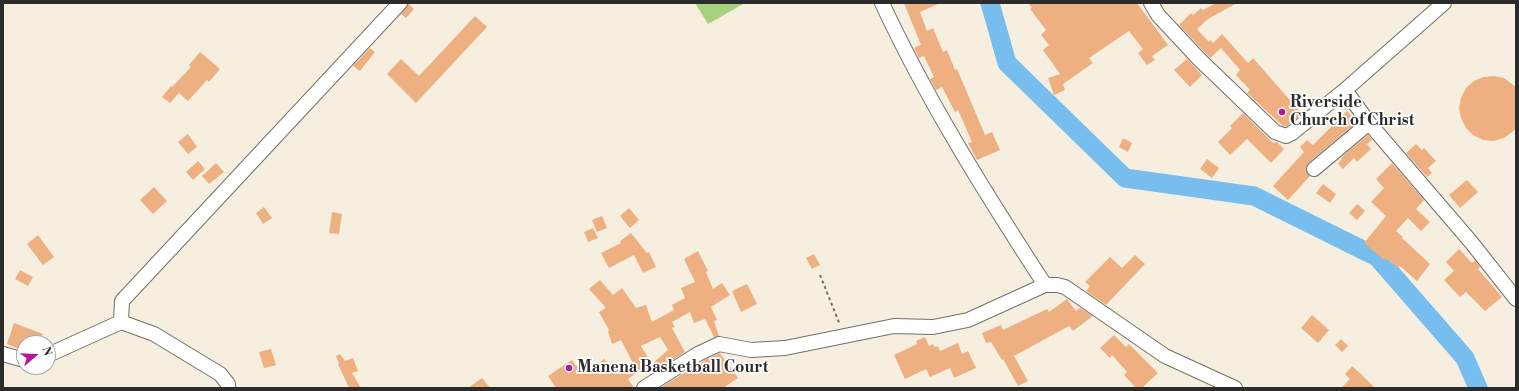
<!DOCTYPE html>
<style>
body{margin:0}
#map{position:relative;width:1519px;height:391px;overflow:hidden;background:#f6efdf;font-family:"Libre Bodoni",serif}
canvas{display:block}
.frame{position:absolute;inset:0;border:4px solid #2b2b2b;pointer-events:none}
.north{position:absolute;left:16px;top:335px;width:40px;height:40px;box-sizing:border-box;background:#fff;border:1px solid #aaa;border-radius:50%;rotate:71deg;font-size:11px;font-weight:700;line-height:16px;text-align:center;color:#2b2b2b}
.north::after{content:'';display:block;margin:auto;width:14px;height:18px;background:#b5179e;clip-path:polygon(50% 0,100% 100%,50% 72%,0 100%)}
</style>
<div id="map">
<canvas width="1519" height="391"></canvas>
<div class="frame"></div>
<div class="north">N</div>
</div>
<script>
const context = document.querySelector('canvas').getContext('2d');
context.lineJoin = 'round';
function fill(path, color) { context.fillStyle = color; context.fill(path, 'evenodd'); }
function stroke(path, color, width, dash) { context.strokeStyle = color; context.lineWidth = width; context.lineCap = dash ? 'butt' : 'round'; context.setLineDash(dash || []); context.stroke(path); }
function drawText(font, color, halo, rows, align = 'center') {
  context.font = font + ' "Libre Bodoni",serif'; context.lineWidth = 3.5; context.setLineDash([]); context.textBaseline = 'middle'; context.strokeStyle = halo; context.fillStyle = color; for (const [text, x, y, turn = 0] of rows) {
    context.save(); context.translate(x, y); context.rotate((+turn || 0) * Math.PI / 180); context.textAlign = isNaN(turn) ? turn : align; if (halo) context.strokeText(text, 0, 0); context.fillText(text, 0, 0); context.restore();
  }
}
const green = new Path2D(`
 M 695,3 L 745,3 L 708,24 Z`);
const river = new Path2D(`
 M 990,3 L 1007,63 L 1125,178 L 1254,196 L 1377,257 L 1465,358 L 1478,388`);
const building = new Path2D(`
 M 408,3 L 414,9 L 406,18 L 401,14 Z
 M 904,3 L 940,3 L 920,12 L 927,31 L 933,28 L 943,52 L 947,50 L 955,70 L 957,69 L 985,135 L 992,132 L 1000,150 L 977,160 L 968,143 L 972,142 L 958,110 L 955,112 L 942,87 L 936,90 L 930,79 L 934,77 L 924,56 L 919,58 L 914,48 L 921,45 Z
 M 1028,3 L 1137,3 L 1168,45 L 1152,56 L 1155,60 L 1147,65 L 1138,53 L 1143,49 L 1129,31 L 1089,58 L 1093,63 L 1063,84 L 1065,90 L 1054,95 L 1048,78 L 1060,74 L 1043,50 L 1049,45 L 1041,35 L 1046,30 L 1030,9 L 1032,8 Z
 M 1216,3 L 1237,3 L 1208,19 L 1197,29 L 1209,42 L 1211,40 L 1213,43 L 1222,34 L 1248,63 L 1253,58 L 1302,114 L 1287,126 L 1283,126 L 1247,93 L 1250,90 L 1236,75 L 1240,70 L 1221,48 L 1210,58 L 1179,25 L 1191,13 L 1193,15 L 1201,8 L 1203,10 Z
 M 475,16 L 487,27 L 416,103 L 387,74 L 401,59 L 419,76 Z
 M 370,48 L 375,52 L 360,71 L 353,66 Z
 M 200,52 L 220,69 L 209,82 L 207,80 L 188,101 L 179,93 L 170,103 L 162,97 L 171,86 L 172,87 L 191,67 L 189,65 Z
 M 1187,59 L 1202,75 L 1190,87 L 1174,70 Z
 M 1494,76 L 1504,78 L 1516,87 L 1516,129 L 1504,138 L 1493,141 L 1483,140 L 1473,135 L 1466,128 L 1461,118 L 1459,108 L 1461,98 L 1466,88 L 1474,81 L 1483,77 Z
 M 1347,111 L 1357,122 L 1308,163 L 1306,170 L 1310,176 L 1288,200 L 1273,186 L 1304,152 L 1300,147 L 1307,140 L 1313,145 Z
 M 1243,113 L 1273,143 L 1277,142 L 1284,149 L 1271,163 L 1247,139 L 1230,155 L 1218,142 L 1232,128 L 1230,126 Z
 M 188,134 L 197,147 L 188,154 L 178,142 Z
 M 1368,135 L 1372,140 L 1367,144 L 1371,149 L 1357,162 L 1354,158 L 1343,169 L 1338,164 L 1344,155 Z
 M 1123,138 L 1132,143 L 1128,152 L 1119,147 Z
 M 1416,144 L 1422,150 L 1424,148 L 1436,161 L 1428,168 L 1432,173 L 1427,177 L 1406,153 Z
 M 1207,159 L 1219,168 L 1212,178 L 1200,169 Z
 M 198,161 L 205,169 L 193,180 L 186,172 Z
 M 216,163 L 224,172 L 209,184 L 202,176 Z
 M 1392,163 L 1424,200 L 1416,209 L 1430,222 L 1421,231 L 1408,218 L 1396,231 L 1403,237 L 1402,238 L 1430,264 L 1417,281 L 1400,266 L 1398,268 L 1385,258 L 1384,260 L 1364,243 L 1386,216 L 1371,202 L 1384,188 L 1376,179 Z
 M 1467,180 L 1478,192 L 1460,208 L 1449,195 Z
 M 1323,184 L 1336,194 L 1330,203 L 1316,193 Z
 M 154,187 L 167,201 L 153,214 L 140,200 Z
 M 1357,204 L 1365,211 L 1357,220 L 1349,213 Z
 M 264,207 L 272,218 L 263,224 L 256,213 Z
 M 629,208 L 639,220 L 630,228 L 620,216 Z
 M 332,212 L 342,214 L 339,234 L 329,233 Z
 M 602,216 L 607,228 L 597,232 L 592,220 Z
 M 593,228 L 598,238 L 588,242 L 584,232 Z
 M 631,233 L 647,253 L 649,252 L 656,267 L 643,273 L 634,255 L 609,268 L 601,253 L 621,243 L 620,241 Z
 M 38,235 L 54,257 L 43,265 L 27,244 Z
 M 1459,249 L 1472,263 L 1475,260 L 1480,267 L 1478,269 L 1502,297 L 1485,311 L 1466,292 L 1460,297 L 1444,280 L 1454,271 L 1446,262 Z
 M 698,251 L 708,271 L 706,272 L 713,289 L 722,283 L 730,295 L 711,307 L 717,320 L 714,321 L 719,336 L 714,337 L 705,319 L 694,323 L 690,312 L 672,322 L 675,327 L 672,328 L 685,352 L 659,369 L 654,362 L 668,350 L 660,337 L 641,346 L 655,369 L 647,374 L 643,368 L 628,379 L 634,388 L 556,388 L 548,376 L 572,360 L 576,366 L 588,358 L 594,367 L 604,359 L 617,374 L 633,363 L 621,340 L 612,344 L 608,331 L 609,330 L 599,312 L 606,308 L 589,289 L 600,280 L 613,295 L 622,288 L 636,308 L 646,305 L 652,322 L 674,310 L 672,305 L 685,298 L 681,288 L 695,282 L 684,259 Z
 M 814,254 L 820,265 L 812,269 L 806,258 Z
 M 1135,255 L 1145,264 L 1106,305 L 1086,291 L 1090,286 L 1085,282 L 1110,257 L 1122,268 Z
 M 20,270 L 33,277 L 28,286 L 15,279 Z
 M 747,284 L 757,304 L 741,312 L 732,291 Z
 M 1067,299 L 1076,311 L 1080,308 L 1093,316 L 1073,331 L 1069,326 L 1014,356 L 1028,381 L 1018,386 L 1003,359 L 1002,360 L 991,342 L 986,343 L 982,333 L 1001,325 L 1003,330 L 1047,309 L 1049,312 Z
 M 1312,315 L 1329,330 L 1318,343 L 1301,328 Z
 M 14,323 L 43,334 L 39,343 L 21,343 L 19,349 L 7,344 Z
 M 1114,335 L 1126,347 L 1129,344 L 1158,373 L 1142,388 L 1136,388 L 1124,375 L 1127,372 L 1112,355 L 1110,358 L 1100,348 Z
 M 925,337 L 929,346 L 933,344 L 934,347 L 938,346 L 940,351 L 958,343 L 962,354 L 968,351 L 976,368 L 954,378 L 950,368 L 930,377 L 926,369 L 905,379 L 894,355 L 917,344 L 916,341 Z
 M 1341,339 L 1348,346 L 1342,352 L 1335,345 Z
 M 271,349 L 276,365 L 264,368 L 259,352 Z
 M 720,353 L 738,378 L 723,388 L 660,388 L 689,370 L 691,371 L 705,360 Z
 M 340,354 L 345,361 L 353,358 L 358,371 L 352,373 L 361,388 L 349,388 L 338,364 L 339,364 L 336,356 Z
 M 1352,366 L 1362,375 L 1375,388 L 1341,388 L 1350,379 L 1345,374 Z
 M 482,378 L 490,388 L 468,388 Z`);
const path = new Path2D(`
 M 820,275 L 840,325`);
const minor = new Path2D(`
 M 882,3 C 928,102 986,194 1045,285
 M 1151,3 L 1158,15 L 1199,59 L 1275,132 L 1286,136 L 1292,133 L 1345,90 L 1444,3
 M 1345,90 L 1369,123 L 1471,242 L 1516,299
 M 1314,169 L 1369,123
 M 121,322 L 122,301 L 400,3
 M 3,354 L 24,360
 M 48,355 L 121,322 L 154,334 L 220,374 L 228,384 L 228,388
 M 644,388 L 698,354 L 719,344 L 751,350 L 785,348 L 894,326 L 933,327 L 968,320 L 1045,285 L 1057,285 L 1065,287 L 1165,356 L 1235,388`);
const markers = [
 [1282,112,4,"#b5179e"],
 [569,368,4,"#b5179e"]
];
const poiNames = [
 ["Riverside",1290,103],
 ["Church of Christ",1290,121],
 ["Manena Basketball Court",577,368]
];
fill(green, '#a8d17d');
stroke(river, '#77beef', 19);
fill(building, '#eeb081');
stroke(minor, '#72706a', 16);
stroke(path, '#72706a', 2, [3, 3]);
stroke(minor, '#fff', 14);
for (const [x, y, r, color] of markers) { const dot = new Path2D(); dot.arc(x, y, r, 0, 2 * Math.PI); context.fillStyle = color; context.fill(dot); stroke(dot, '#fff', 1.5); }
drawText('bold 16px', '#2b2b2b', '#fff', poiNames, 'left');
</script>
